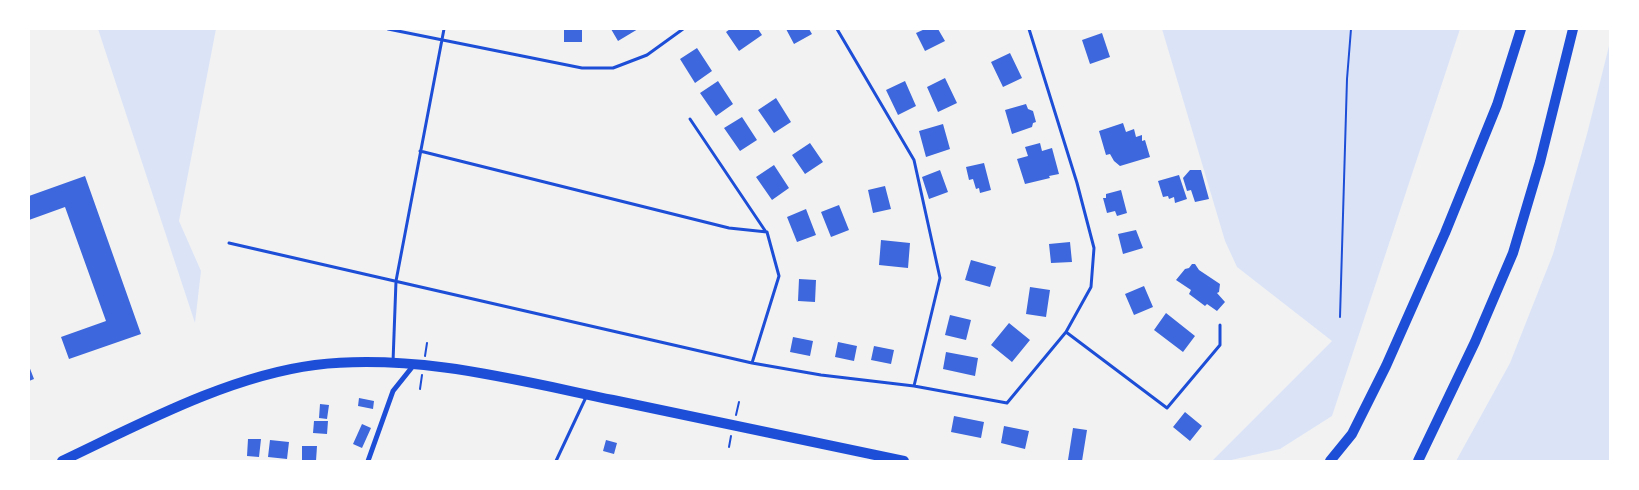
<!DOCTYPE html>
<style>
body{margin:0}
#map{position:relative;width:1639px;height:490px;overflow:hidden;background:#f2f2f2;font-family:Raleway,sans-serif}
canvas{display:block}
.frame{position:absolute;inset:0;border:30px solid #fff;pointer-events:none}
</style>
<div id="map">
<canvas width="1639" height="490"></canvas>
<div class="frame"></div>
</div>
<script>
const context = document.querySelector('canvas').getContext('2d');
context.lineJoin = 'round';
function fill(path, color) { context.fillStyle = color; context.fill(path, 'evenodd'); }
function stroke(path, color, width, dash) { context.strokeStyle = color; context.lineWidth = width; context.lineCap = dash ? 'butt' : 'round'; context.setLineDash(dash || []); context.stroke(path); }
const green = new Path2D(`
 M 98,29 L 216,29 L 179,221 L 201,271 L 195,323 Z
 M 1162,29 L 1460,29 L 1332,416 L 1280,449 L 1227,461 L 1212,461 L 1332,341 L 1237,267 L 1225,241 Z
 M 1610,42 L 1610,461 L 1456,461 L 1510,363 L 1553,254 L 1587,134 Z`);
const building = new Path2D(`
 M 564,29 L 582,29 L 582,42 L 564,42 Z
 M 611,29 L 638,29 L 618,41 Z
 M 730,29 L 758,29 L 762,35 L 739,51 L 726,32 Z
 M 786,29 L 809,29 L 812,34 L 794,44 Z
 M 925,29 L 938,29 L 945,41 L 925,51 L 916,33 Z
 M 1102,33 L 1110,57 L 1090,64 L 1082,40 Z
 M 697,48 L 712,71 L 695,83 L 680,59 Z
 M 1010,53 L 1022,78 L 1003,87 L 991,62 Z
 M 945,78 L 957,103 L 938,112 L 927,87 Z
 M 718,81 L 733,104 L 716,116 L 700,93 Z
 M 905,81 L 916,106 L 898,115 L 886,90 Z
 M 776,98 L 791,122 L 774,133 L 758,110 Z
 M 1026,104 L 1028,109 L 1033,111 L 1036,122 L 1033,123 L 1032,127 L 1012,134 L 1005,110 Z
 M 742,117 L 757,140 L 740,151 L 724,128 Z
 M 1123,123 L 1126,132 L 1134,129 L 1136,137 L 1142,135 L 1142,141 L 1145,140 L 1150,157 L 1120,166 L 1114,161 L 1110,154 L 1106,155 L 1099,131 Z
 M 943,124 L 950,149 L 926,157 L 919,131 Z
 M 810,143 L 823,162 L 805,174 L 792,155 Z
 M 1040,143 L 1042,151 L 1052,148 L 1059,174 L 1049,176 L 1050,178 L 1025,184 L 1017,159 L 1028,156 L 1025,147 Z
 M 984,163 L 991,190 L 980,193 L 979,188 L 976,189 L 973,179 L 969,180 L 966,167 Z
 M 774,165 L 789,188 L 772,200 L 756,177 Z
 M 940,170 L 948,192 L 929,199 L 922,177 Z
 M 1190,170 L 1201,170 L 1209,199 L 1195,202 L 1191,190 L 1187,191 L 1183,178 Z
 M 1179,175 L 1187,199 L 1175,203 L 1174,197 L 1169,199 L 1168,196 L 1163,197 L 1158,181 Z
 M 85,176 L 141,334 L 69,359 L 61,337 L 106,321 L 65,207 L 29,220 L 29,196 Z
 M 885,186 L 891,209 L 873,213 L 868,190 Z
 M 1121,190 L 1127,213 L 1117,216 L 1115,211 L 1107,213 L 1103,198 L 1106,198 L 1106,194 Z
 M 839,205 L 849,230 L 831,237 L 821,212 Z
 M 806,209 L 816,235 L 797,242 L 787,217 Z
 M 1136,230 L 1143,248 L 1123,254 L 1118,234 Z
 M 881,240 L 910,243 L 908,268 L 879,265 Z
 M 1070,242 L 1072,262 L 1051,263 L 1049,244 Z
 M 971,260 L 996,267 L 990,287 L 965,280 Z
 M 1192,264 L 1195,264 L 1199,270 L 1220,284 L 1219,292 L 1217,293 L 1225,302 L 1217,311 L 1207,304 L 1205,306 L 1189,294 L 1191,290 L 1176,280 L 1185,269 L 1189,268 Z
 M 799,279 L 816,280 L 815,302 L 798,301 Z
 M 1144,286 L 1153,307 L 1134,315 L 1125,294 Z
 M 1030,287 L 1050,290 L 1046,317 L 1026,314 Z
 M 1166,313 L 1195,336 L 1183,352 L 1154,330 Z
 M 950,315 L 971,320 L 966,340 L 945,335 Z
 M 1009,323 L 1030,340 L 1012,362 L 991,345 Z
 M 793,337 L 813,341 L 810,356 L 790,352 Z
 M 838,342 L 857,346 L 854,361 L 835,357 Z
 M 874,346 L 894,350 L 891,364 L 871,360 Z
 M 946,352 L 978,358 L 975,376 L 943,369 Z
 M 29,366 L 34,379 L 29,381 Z
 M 359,398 L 374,401 L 373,409 L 358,406 Z
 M 320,404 L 329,405 L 327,419 L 319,418 Z
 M 1185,412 L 1202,426 L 1190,441 L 1173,427 Z
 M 954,416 L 984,422 L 981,438 L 951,432 Z
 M 314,421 L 328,421 L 327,434 L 313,433 Z
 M 362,424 L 371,428 L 362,448 L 353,444 Z
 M 1004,426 L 1029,431 L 1025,449 L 1001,443 Z
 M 1073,428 L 1087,430 L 1082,461 L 1068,460 Z
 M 248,439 L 261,439 L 259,457 L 247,456 Z
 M 270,440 L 289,442 L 287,459 L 268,457 Z
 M 606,440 L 617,443 L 614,454 L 603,451 Z
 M 302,446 L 317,446 L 316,461 L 302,461 Z`);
const path = new Path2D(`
 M 1340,317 L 1347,79 L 1351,29
 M 425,356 L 427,343
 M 420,389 L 422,375
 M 736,415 L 739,402
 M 729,447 L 731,436`);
const service = new Path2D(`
 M 388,29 L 582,68 L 613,68 L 647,55 L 683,29
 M 837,29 L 914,160 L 940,278 L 914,386
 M 690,119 L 766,232
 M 420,151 L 729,228 L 767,232 L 779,276 L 752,363
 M 229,243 L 752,363 L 821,375 L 914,386 L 1007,403 L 1066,332 L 1091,287 L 1094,248 L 1077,183 L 1029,29
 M 1066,332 L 1167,408 L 1220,345 L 1220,325
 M 393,362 L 396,281 L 444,29
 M 556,461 L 587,395`);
const minor = new Path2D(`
 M 368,461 L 393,391 L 413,366`);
const secondary = new Path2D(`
 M 62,461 C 140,424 229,376 315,365 C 415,353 516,380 613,400 C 710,421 807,441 904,461
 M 1330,461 L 1352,434 L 1386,366 L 1445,233 L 1497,105 L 1521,29
 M 1418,461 L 1475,342 L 1513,253 L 1540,162 L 1573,29`);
fill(green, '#dbe4f7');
fill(building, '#3d67dc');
stroke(path, '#1d4ed8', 2);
stroke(service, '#1d4ed8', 3);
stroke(minor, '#1d4ed8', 5);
stroke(secondary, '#1d4ed8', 10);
</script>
